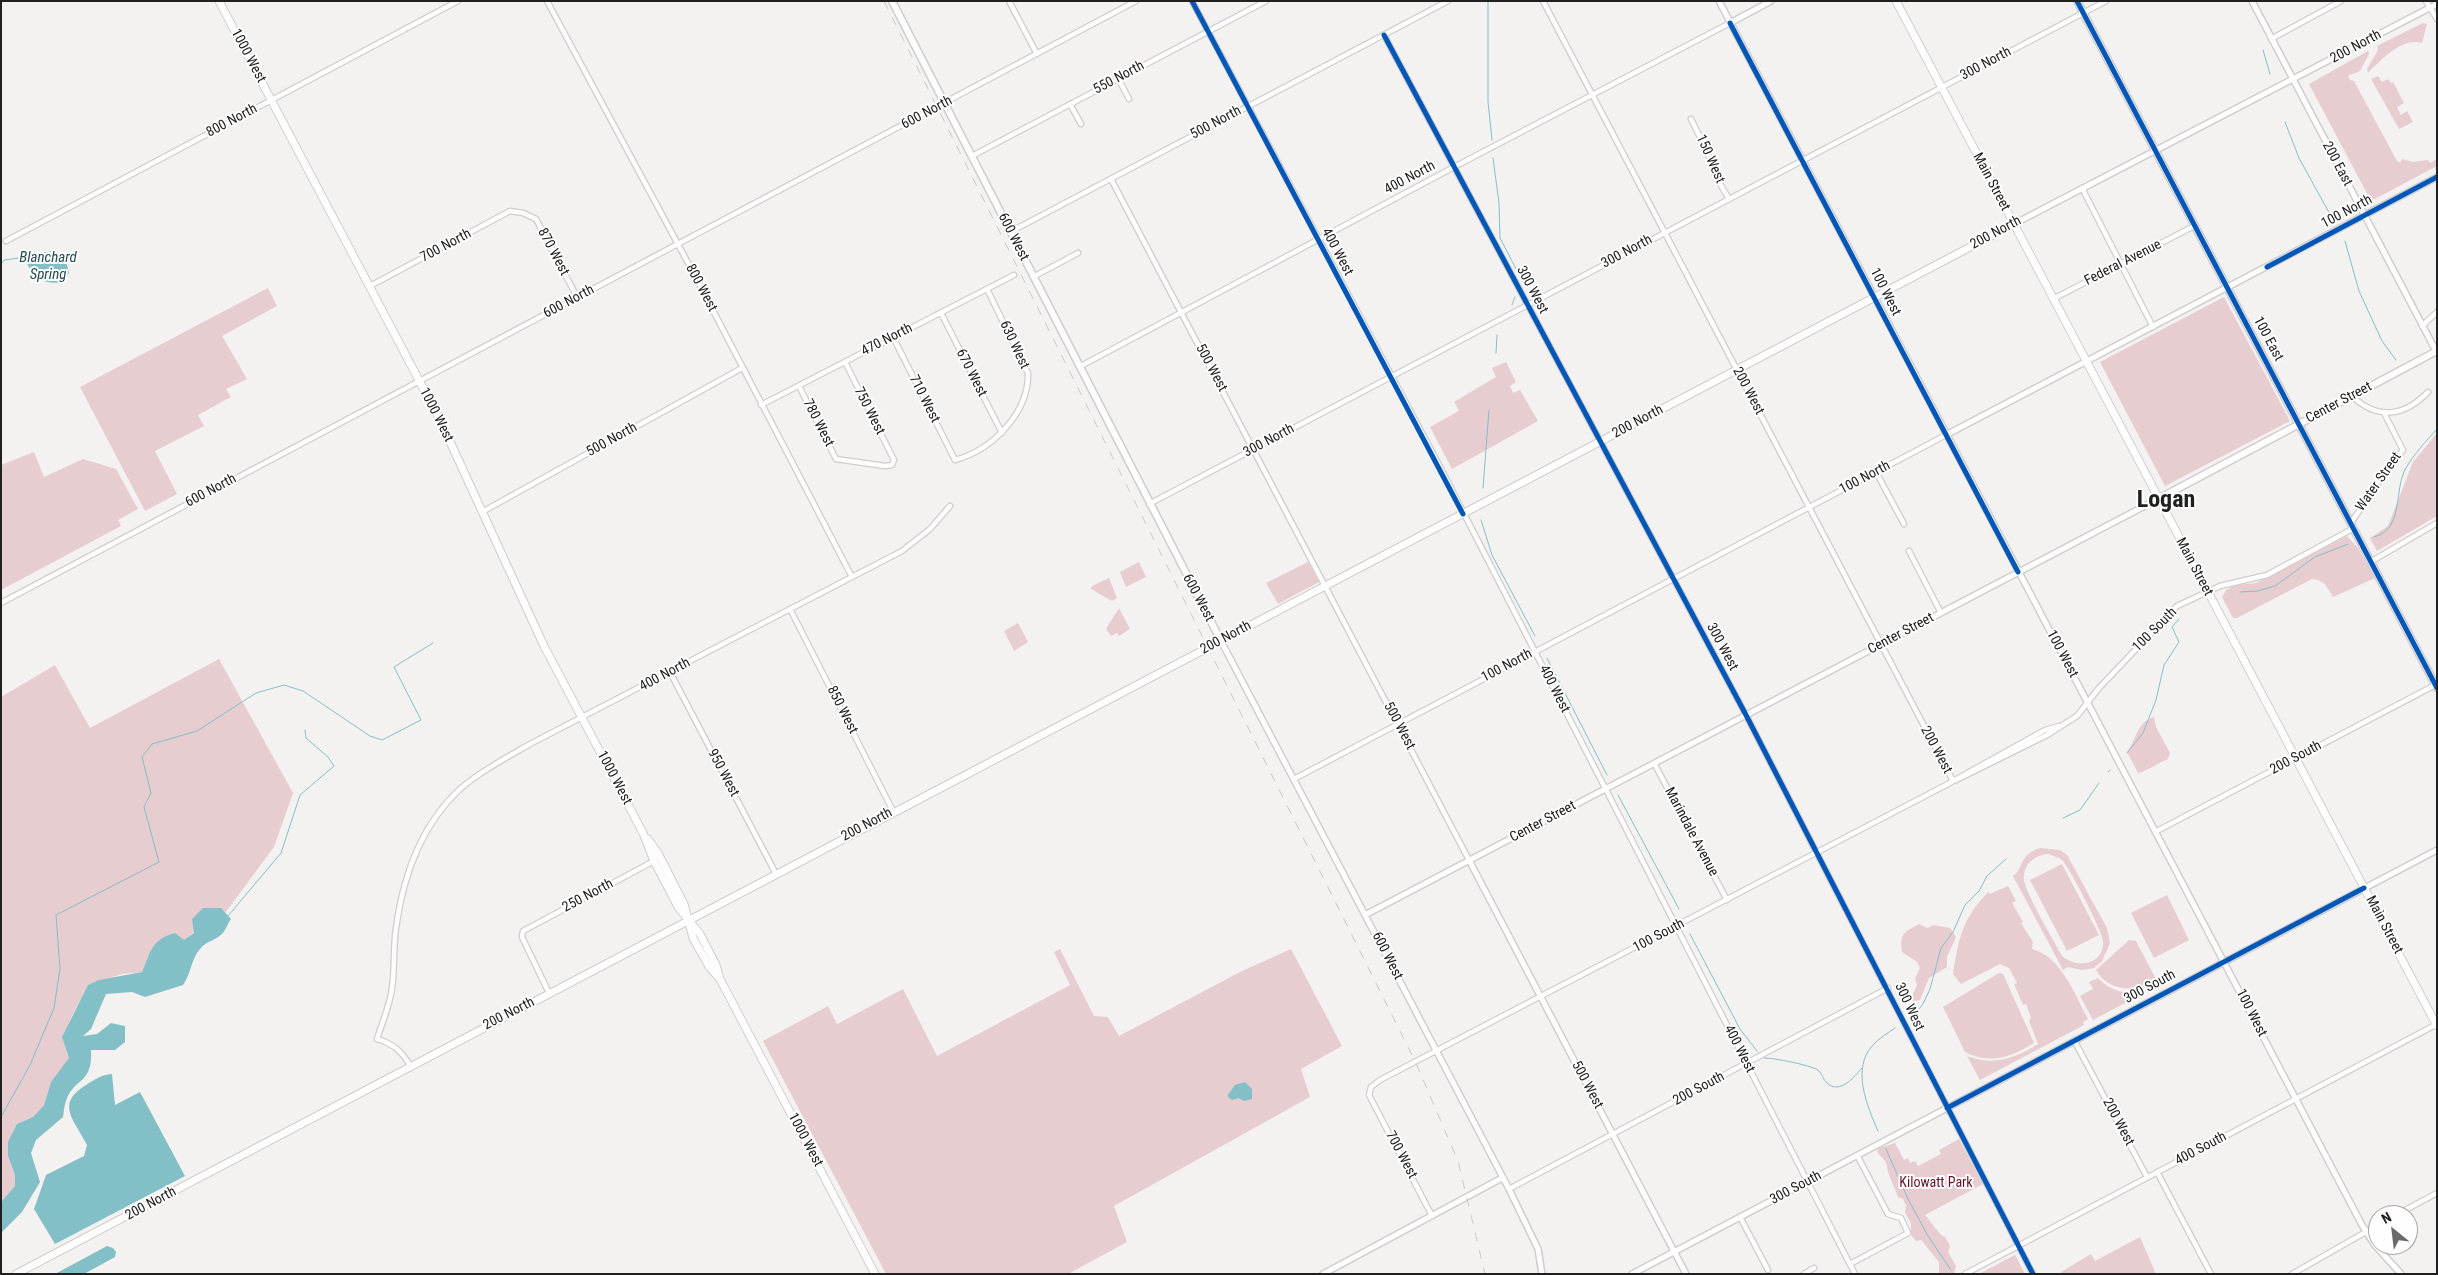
<!DOCTYPE html>
<style>
body{margin:0}
#map{position:relative;width:2438px;height:1275px;overflow:hidden;background:#f4f1f1;font-family:"Roboto Condensed",sans-serif}
canvas{display:block}
.frame{position:absolute;inset:0;border:2px solid #212020;pointer-events:none}
.north{position:absolute;left:2368px;top:1205px;width:50px;height:50px;box-sizing:border-box;background:#fefefe;border:1px solid #a6a5a5;border-radius:50%;rotate:331deg;font-size:14px;font-weight:700;line-height:20px;text-align:center;color:#212020}
.north::after{content:'';display:block;margin:auto;width:18px;height:22px;background:#6b6969;clip-path:polygon(50% 0,100% 100%,50% 72%,0 100%)}
</style>
<div id="map">
<canvas width="2438" height="1275"></canvas>
<div class="frame"></div>
<div class="north">N</div>
</div>
<script>
const context = document.querySelector('canvas').getContext('2d');
context.lineJoin = 'round';
function fill(path, color) { context.fillStyle = color; context.fill(path, 'evenodd'); }
function stroke(path, color, width, dash) { context.strokeStyle = color; context.lineWidth = width; context.lineCap = dash ? 'butt' : 'round'; context.setLineDash(dash || []); context.stroke(path); }
function drawText(font, color, halo, rows, align = 'center') {
  context.font = font + ' "Roboto Condensed",sans-serif'; context.lineWidth = 4; context.setLineDash([]); context.textBaseline = 'middle'; context.strokeStyle = halo; context.fillStyle = color; for (const [text, x, y, turn = 0] of rows) {
    context.save(); context.translate(x, y); context.rotate((+turn || 0) * Math.PI / 180); context.textAlign = isNaN(turn) ? turn : align; if (halo) context.strokeText(text, 0, 0); context.fillText(text, 0, 0); context.restore();
  }
}
const green = new Path2D(`
 M 2423,23 L 2427,24 L 2422,43 C 2402,37 2381,60 2368,73 L 2367,69 L 2378,50 L 2377,46 Z
 M 2368,51 L 2369,54 L 2360,71 L 2348,76 L 2350,80 L 2354,81 L 2397,161 L 2400,163 L 2402,159 L 2413,162 L 2428,160 L 2430,163 L 2437,159 L 2437,166 L 2371,201 L 2309,84 Z
 M 2378,76 L 2382,82 L 2388,79 L 2391,83 L 2393,82 L 2404,103 L 2397,107 L 2401,115 L 2407,111 L 2413,122 L 2399,129 L 2371,79 Z
 M 268,288 L 277,306 L 222,336 L 247,379 L 226,389 L 231,397 L 198,415 L 204,426 L 155,451 L 177,494 L 145,511 L 80,387 Z
 M 2224,297 L 2290,421 L 2165,486 L 2100,362 Z
 M 1506,362 L 1516,382 L 1510,386 L 1513,393 L 1520,390 L 1538,421 L 1452,469 L 1430,427 L 1459,411 L 1454,402 L 1496,377 L 1492,368 Z
 M 2437,433 L 2437,516 L 2377,551 L 2370,538 L 2388,526 L 2413,462 Z
 M 34,452 L 44,477 L 83,459 L 116,469 L 138,509 L 118,520 L 121,526 L 1,590 L 1,465 Z
 M 2347,536 L 2358,548 L 2375,578 L 2333,597 C 2327,586 2324,580 2312,579 L 2237,618 L 2233,618 L 2222,597 L 2226,590 L 2236,585 L 2256,583 Z
 M 1139,562 L 1146,577 L 1126,587 L 1120,572 Z
 M 1308,562 L 1319,582 L 1278,604 L 1266,583 Z
 M 1109,578 L 1117,598 L 1112,601 L 1091,589 L 1092,586 Z
 M 1119,608 L 1130,629 L 1119,636 L 1117,633 L 1111,636 L 1106,629 Z
 M 1018,623 L 1028,642 L 1014,651 L 1004,631 Z
 M 219,659 L 293,793 L 274,847 L 225,913 L 220,908 L 184,941 L 175,933 L 148,957 L 142,972 L 122,974 L 88,985 C 77,1010 57,1031 69,1058 L 64,1068 L 51,1082 L 44,1105 L 33,1117 L 17,1124 L 8,1156 L 15,1175 L 15,1186 L 1,1202 L 1,697 L 55,665 L 90,728 Z
 M 2154,717 L 2156,727 L 2170,753 L 2168,759 C 2157,763 2150,770 2138,773 L 2127,752 C 2137,739 2136,723 2154,717 Z
 M 2040,848 L 2060,850 L 2067,855 L 2107,928 L 2110,943 L 2102,961 L 2094,968 L 2082,970 L 2068,967 L 2063,970 L 2013,876 C 2024,869 2018,855 2040,848 ZM 2048,854 C 2053,856 2058,857 2062,860 C 2069,866 2102,931 2103,940 C 2105,964 2079,970 2062,956 C 2054,941 2025,893 2024,879 C 2023,864 2035,855 2048,854 Z
 M 2062,864 L 2099,935 L 2067,951 L 2030,880 Z
 M 2008,886 L 2016,901 L 2012,903 L 2023,922 L 2021,923 L 2033,942 L 2032,949 C 2061,956 2075,995 2088,1019 L 2083,1022 L 2084,1025 L 1980,1080 L 1967,1056 C 1993,1066 2014,1059 2038,1044 L 2029,1021 L 2031,1018 L 2026,1004 L 2023,1005 L 2014,984 L 2017,983 L 2009,968 L 2000,964 L 1961,984 L 1953,974 C 1959,937 1962,920 1988,892 L 1990,894 Z
 M 2167,895 L 2189,940 L 2154,958 L 2131,913 Z
 M 1919,924 L 1927,928 L 1934,925 L 1950,928 L 1956,937 L 1947,957 L 1947,967 L 1929,978 L 1920,1000 L 1912,1002 L 1911,998 L 1917,985 L 1915,979 L 1920,968 L 1917,962 L 1902,952 C 1900,933 1903,933 1919,924 Z
 M 2129,940 L 2136,941 L 2157,981 C 2138,993 2108,992 2096,970 Z
 M 1060,949 L 1094,1016 L 1108,1017 L 1119,1036 L 1240,972 L 1291,949 L 1342,1046 L 1301,1069 L 1310,1097 L 1114,1206 L 1127,1242 L 1068,1274 L 886,1274 L 763,1041 L 828,1006 L 837,1024 L 903,989 L 937,1056 L 1070,985 L 1054,952 Z
 M 1999,973 L 2003,974 L 2034,1043 C 2011,1057 1990,1065 1965,1052 L 1943,1007 Z
 M 2098,978 C 2113,994 2130,995 2150,990 L 2093,1020 L 2080,996 L 2093,989 L 2089,982 Z
 M 1959,1139 L 1983,1184 L 1925,1215 L 1941,1235 L 1945,1237 L 1950,1246 L 1948,1252 L 1956,1266 L 1954,1274 L 1939,1274 L 1939,1262 L 1921,1240 L 1916,1241 L 1911,1235 L 1911,1223 L 1905,1213 L 1906,1206 L 1903,1199 L 1898,1197 L 1888,1172 L 1886,1162 L 1877,1152 L 1879,1148 L 1895,1143 L 1904,1160 L 1908,1158 L 1910,1163 L 1915,1161 L 1918,1166 L 1941,1154 L 1939,1150 Z
 M 2140,1237 L 2156,1274 L 2062,1274 L 2061,1272 L 2091,1254 L 2095,1261 Z
 M 2015,1255 L 2025,1274 L 1979,1274 Z`);
const water = new Path2D(`
 M 55,251 L 66,261 L 69,273 L 62,282 C 43,285 33,278 26,261 L 32,254 Z
 M 203,908 L 221,908 L 231,919 C 228,923 226,929 223,933 C 217,940 206,941 200,949 C 191,959 191,974 183,985 L 145,997 L 132,992 L 106,994 L 91,1029 L 83,1036 L 97,1034 L 111,1023 L 125,1026 L 125,1042 L 115,1050 L 91,1050 C 93,1085 74,1077 66,1101 C 64,1106 64,1112 63,1117 L 36,1140 L 31,1153 L 40,1182 L 22,1212 L 1,1233 L 1,1202 L 15,1186 L 15,1175 L 8,1156 L 8,1142 L 17,1124 L 33,1117 L 44,1105 L 51,1082 L 69,1058 L 62,1037 L 88,985 L 99,980 L 142,972 C 151,951 152,939 175,933 L 184,940 L 194,933 L 192,919 Z
 M 112,1074 L 115,1105 L 140,1092 L 185,1176 L 55,1244 L 34,1209 L 46,1175 L 84,1156 L 87,1145 C 74,1119 55,1104 86,1085 C 95,1079 101,1075 112,1074 Z
 M 1245,1082 L 1252,1089 L 1252,1099 L 1244,1101 L 1238,1098 L 1232,1100 L 1227,1096 L 1235,1085 Z
 M 107,1246 L 113,1248 L 116,1252 L 115,1257 L 84,1274 L 55,1274 Z`);
const stream = new Path2D(`
 M 1488,1 L 1488,102 L 1492,140
 M 2263,50 L 2270,74
 M 2285,122 L 2299,158 L 2332,218
 M 1493,158 L 1499,203 L 1500,238 L 1524,284
 M 2345,241 L 2359,291 L 2382,341 L 2396,360
 M 1,264 L 4,260 L 26,257 L 29,259
 M 1512,305 L 1515,297
 M 1496,353 L 1497,335
 M 1483,488 L 1489,410
 M 1481,520 L 1492,555 L 1535,636
 M 2374,537 C 2405,529 2393,490 2406,468 C 2414,454 2426,441 2437,429
 M 2240,592 L 2258,591 L 2275,586 L 2315,557 L 2348,544
 M 1547,658 L 1607,775
 M 2127,753 L 2143,733 L 2156,700 L 2164,665 L 2179,642 L 2172,627 L 2179,619
 M 2108,772 L 2110,770
 M 1618,795 L 1679,909
 M 2063,818 L 2080,810 L 2099,783
 M 228,916 L 281,853 L 300,795 L 334,766 L 328,757 L 306,738 L 305,730
 M 1690,934 L 1740,1029 L 1757,1051
 M 1910,1020 L 1923,1004 L 1930,989 L 1941,948 L 1953,932 L 1965,905 L 1979,891 L 1987,876 L 2006,859
 M 1764,1058 C 1774,1058 1810,1065 1818,1070 C 1822,1073 1823,1080 1827,1083 C 1840,1095 1854,1077 1862,1068
 M 1,1117 L 30,1065 L 54,1008 L 60,969 L 56,915 L 159,862 L 144,807 L 151,793 L 142,757 L 152,744 L 197,731 L 256,693 L 284,685 L 303,691 L 370,736 L 382,740 L 421,720 L 394,667 L 433,643
 M 1878,1131 C 1867,1106 1851,1068 1873,1045 C 1879,1038 1888,1033 1895,1028
 M 1886,1149 L 1908,1199 L 1928,1236 L 1951,1270`);
const minor = new Path2D(`
 M 547,1 L 694,274 L 852,577
 M 1009,1 L 1037,54
 M 1192,1 L 1440,467 L 1855,1274
 M 1543,1 L 1953,781
 M 2426,1 L 2437,19
 M 1384,35 L 1746,715 L 2033,1274
 M 2271,39 L 2341,1
 M 1118,78 L 1129,99
 M 1070,104 L 1081,124
 M 1691,119 L 1706,149 L 1716,177 L 1729,199
 M 972,156 L 1266,1
 M 1111,179 L 1469,860
 M 2082,188 L 2153,327
 M 1010,232 L 1448,1
 M 6,241 L 458,1
 M 1033,277 L 1078,253
 M 370,286 L 510,211 L 523,213 L 536,219 L 577,297
 M 2053,299 L 2194,226
 M 941,313 L 1002,433
 M 2422,326 L 2437,312
 M 893,337 L 955,460 C 992,450 1029,413 1028,373 L 987,289
 M 1079,367 L 1454,167 L 1730,23
 M 799,386 L 836,459 L 885,466 L 892,465 L 894,460 L 845,362
 M 2352,396 C 2377,420 2404,417 2428,392
 M 761,405 L 1014,275
 M 1876,472 L 1904,524
 M 1149,504 L 2106,1
 M 482,512 L 742,368
 M 2351,523 L 2385,472 L 2403,450 L 2384,413
 M 1909,551 L 1941,613
 M 2372,561 L 2437,523
 M 1,603 L 1136,1
 M 790,609 L 893,811
 M 670,672 L 776,874
 M 1654,763 L 1727,900
 M 1294,779 L 1946,435
 M 1956,780 L 2047,735 L 2077,716 L 2099,688 L 2177,606 L 2220,586 L 2267,575 L 2354,528
 M 2155,832 L 2437,684
 M 549,993 L 522,937 L 523,931 L 654,861
 M 2074,1040 L 2147,1177
 M 410,1065 C 401,1051 394,1044 377,1039 C 382,1023 390,1005 392,988 C 395,968 393,948 396,928 C 403,877 421,825 460,789 C 481,771 506,758 530,744 L 902,551 L 930,529 L 950,506
 M 2157,1172 L 2211,1274
 M 1509,1189 L 1888,988
 M 2396,1215 L 2437,1193
 M 1432,1216 L 1369,1095 L 1371,1087 L 1380,1080 L 1946,785 L 2045,730 L 2059,726
 M 1740,1217 L 1768,1270
 M 1850,1264 L 1908,1233 L 1901,1218 L 1888,1214 L 1857,1155
 M 1804,1274 L 1814,1268
 M 1965,1274 L 2437,1024
 M 2292,1274 L 2378,1225`);
const tertiary = new Path2D(`
 M 1719,1 L 2362,1225 L 2374,1244 L 2401,1274
 M 2252,1 L 2437,353
 M 1730,23 L 1771,1
 M 2014,224 L 2437,4
 M 1946,435 L 2437,177
 M 1221,641 L 1509,1189 L 1538,1249 L 1542,1274
 M 1469,860 L 1686,1274
 M 1365,915 L 2158,499
 M 1323,1274 L 1502,1178
 M 1632,1274 L 2437,850`);
const secondary = new Path2D(`
 M 892,1 L 1221,641
 M 2077,1 L 2437,688
 M 2158,499 L 2437,351`);
const primary = new Path2D(`
 M 219,1 L 441,422 L 544,646 L 643,833 L 654,861 L 678,907 L 700,934 L 716,965 L 720,979 L 875,1274
 M 1896,1 L 2014,224
 M 648,839 L 658,853 L 684,904 L 693,938 L 710,968 L 720,979`);
const trunk = new Path2D(`
 M 16,1274 L 2014,224 L 2437,1026`);
const rail = new Path2D(`
 M 884,1 L 1415,1061 L 1458,1161 L 1485,1274`);
const cycleway = new Path2D(`
 M 1192,1 L 1463,514
 M 2077,1 L 2437,688
 M 1730,23 L 2018,572
 M 1384,35 L 1746,715 L 2033,1274
 M 2267,267 L 2437,177
 M 1947,1108 L 2364,888`);
const streetNames = [
 ["200 North",2356,47,-28],
 ["1000 West",248,56,62],
 ["300 North",1986,64,-28],
 ["550 North",1119,78,-28],
 ["600 North",927,113,-28],
 ["800 North",232,121,-28],
 ["500 North",1216,123,-28],
 ["150 West",1710,159,66],
 ["200 East",2337,164,62],
 ["400 North",1410,178,-28],
 ["Main Street",1991,182,62],
 ["100 North",2347,212,-28],
 ["200 North",1996,233,-28],
 ["600 West",1013,237,63],
 ["700 North",446,246,-28],
 ["870 West",553,252,62],
 ["400 West",1337,252,62],
 ["300 North",1627,252,-28],
 ["Federal Avenue",2123,263,-27],
 ["800 West",701,288,62],
 ["300 West",1532,290,62],
 ["100 West",1885,292,63],
 ["600 North",569,302,-28],
 ["100 East",2268,339,62],
 ["470 North",887,340,-27],
 ["630 West",1014,345,65],
 ["500 West",1211,368,62],
 ["670 West",971,373,63],
 ["200 West",1748,391,62],
 ["710 West",924,399,63],
 ["Center Street",2339,403,-28],
 ["750 West",869,411,63],
 ["1000 West",436,415,63],
 ["200 North",1638,422,-28],
 ["780 West",818,423,63],
 ["500 North",612,440,-29],
 ["300 North",1269,441,-28],
 ["100 North",1865,478,-28],
 ["Water Street",2379,482,-55],
 ["600 North",211,491,-28],
 ["Main Street",2194,567,62],
 ["600 West",1198,598,62],
 ["100 South",2155,630,-45],
 ["Center Street",1901,634,-28],
 ["200 North",1226,638,-28],
 ["300 West",1722,647,62],
 ["100 West",2062,654,62],
 ["100 North",1507,666,-28],
 ["400 North",665,675,-28],
 ["400 West",1554,689,63],
 ["850 West",842,710,63],
 ["500 West",1399,726,62],
 ["200 West",1936,750,62],
 ["200 South",2296,758,-28],
 ["950 West",723,773,62],
 ["1000 West",614,778,62],
 ["Center Street",1543,822,-28],
 ["200 North",867,825,-28],
 ["Marindale Avenue",1691,832,62],
 ["250 North",588,896,-28],
 ["Main Street",2384,925,62],
 ["100 South",1659,936,-28],
 ["600 West",1387,956,63],
 ["300 South",2150,987,-28],
 ["300 West",1909,1007,65],
 ["100 West",2251,1013,63],
 ["200 North",509,1014,-27],
 ["400 West",1739,1049,63],
 ["500 West",1587,1085,62],
 ["200 South",1699,1089,-28],
 ["200 West",2118,1122,62],
 ["1000 West",805,1140,62],
 ["400 South",2201,1149,-28],
 ["700 West",1401,1155,62],
 ["300 South",1796,1188,-28],
 ["200 North",151,1204,-28]
];
const parkNames = [
 ["Kilowatt Park",1936,1183]
];
const waterNames = [
 ["Blanchard",48,258],
 ["Spring",48,275]
];
const townNames = [
 ["Logan",2166,501]
];
fill(green, '#e7cdd0');
fill(water, '#83bfc6');
stroke(stream, '#83bfc6', 1);
stroke(minor, '#cfcdcd', 7);
stroke(tertiary, '#cfcdcd', 8);
stroke(secondary, '#cfcdcd', 9);
stroke(primary, '#cfcdcd', 9);
stroke(trunk, '#cfcdcd', 9);
stroke(minor, '#fdfdfd', 4.5);
stroke(tertiary, '#fdfdfd', 5);
stroke(secondary, '#fdfdfd', 6);
stroke(primary, '#fdfdfd', 7);
stroke(trunk, '#fdfdfd', 7);
stroke(rail, '#cac8c8', 1, [9, 9]);
stroke(cycleway, '#0057b8', 5);
drawText('14px', '#212020', '#fefefe', streetNames);
drawText('14px', '#651328', '#fefefe', parkNames);
drawText('italic 15px', '#234c51', '#fefefe', waterNames);
drawText('bold 24px', '#212020', '#fefefe', townNames);
</script>
